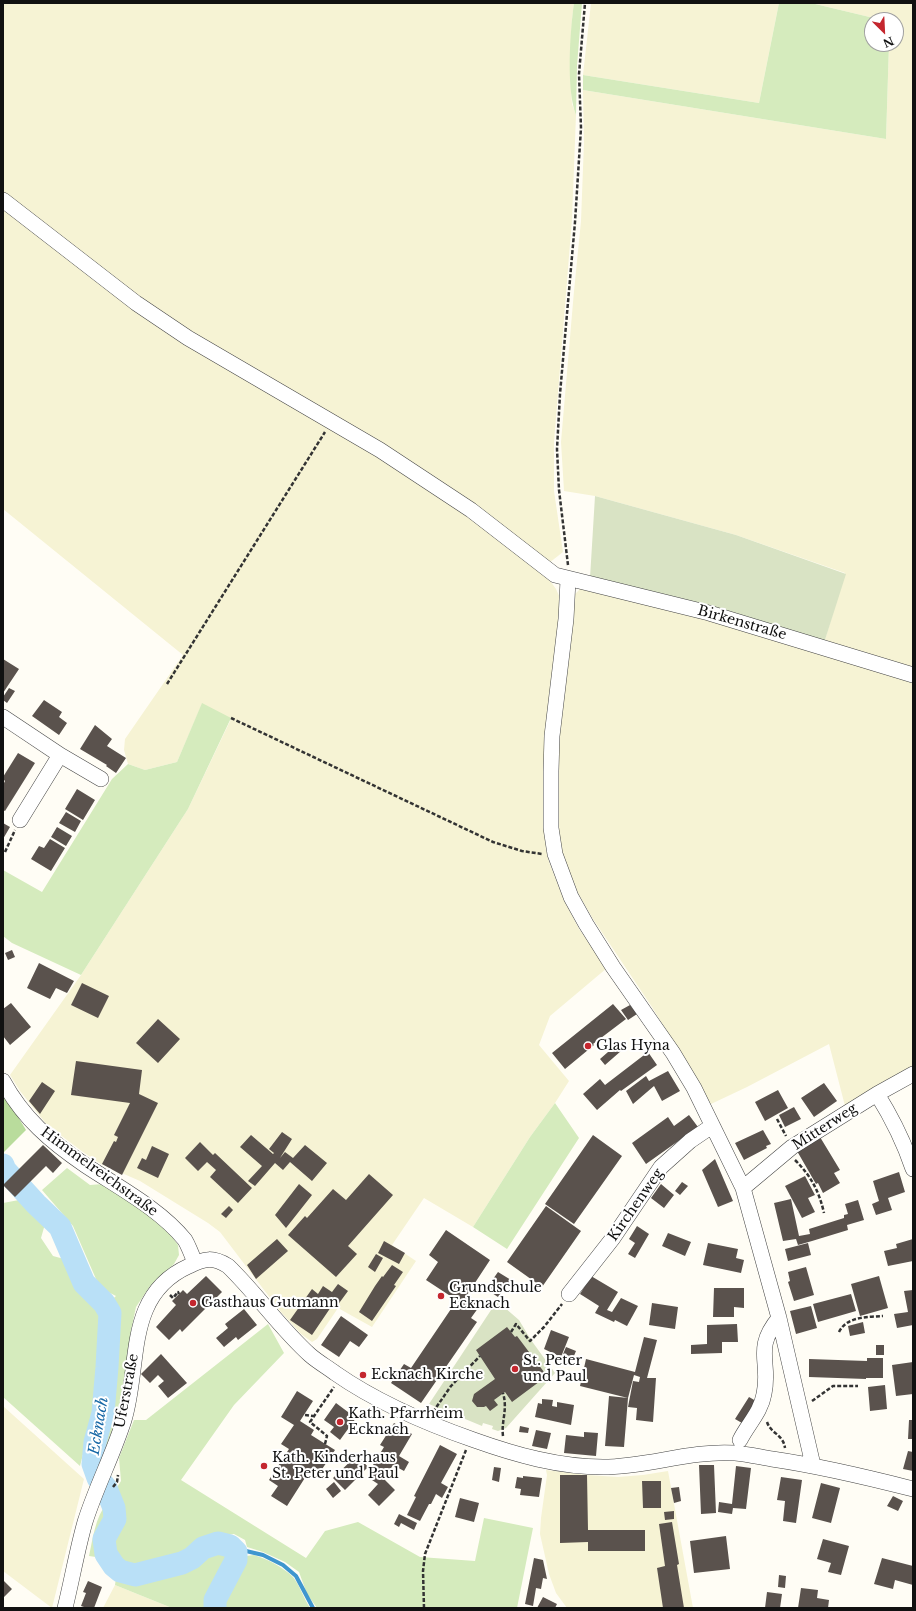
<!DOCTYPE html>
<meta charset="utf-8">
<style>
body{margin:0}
#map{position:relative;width:916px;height:1611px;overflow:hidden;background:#fffdf5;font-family:"Libre Baskerville",serif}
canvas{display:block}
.frame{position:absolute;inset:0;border:4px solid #111;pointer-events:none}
.north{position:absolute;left:864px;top:12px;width:40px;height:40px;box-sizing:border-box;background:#fff;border:1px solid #a0a0a0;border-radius:50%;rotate:156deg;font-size:11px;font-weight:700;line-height:16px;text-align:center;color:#111}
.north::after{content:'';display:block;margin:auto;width:14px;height:18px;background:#c4262e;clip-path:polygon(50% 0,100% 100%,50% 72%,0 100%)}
</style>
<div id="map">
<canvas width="916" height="1611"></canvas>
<div class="frame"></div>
<div class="north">N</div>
</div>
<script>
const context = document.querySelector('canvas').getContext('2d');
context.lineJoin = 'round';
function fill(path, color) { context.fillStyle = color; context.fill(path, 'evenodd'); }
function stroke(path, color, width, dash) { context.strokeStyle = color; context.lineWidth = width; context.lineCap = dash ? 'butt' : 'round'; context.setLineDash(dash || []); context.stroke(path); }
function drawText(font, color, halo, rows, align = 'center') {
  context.font = font + ' "Libre Baskerville",serif'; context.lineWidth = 4; context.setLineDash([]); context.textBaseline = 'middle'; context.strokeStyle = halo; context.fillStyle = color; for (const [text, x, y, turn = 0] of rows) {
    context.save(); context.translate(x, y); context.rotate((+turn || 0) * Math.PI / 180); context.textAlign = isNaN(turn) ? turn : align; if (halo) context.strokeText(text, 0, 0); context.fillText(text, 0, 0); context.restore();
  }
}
const farmland = new Path2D(`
 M 3,3 L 574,3 L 572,20 L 570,72 L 572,104 L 576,115 L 572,219 L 554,442 L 554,491 L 563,552 L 549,563 L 157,312 L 3,193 Z
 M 591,3 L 779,3 L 759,103 L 583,75 Z
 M 811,3 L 913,3 L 913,671 L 824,643 L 845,573 L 736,535 L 595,496 L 564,491 L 561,442 L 574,291 L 581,221 L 584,142 L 583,90 L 886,139 L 889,44 L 896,44 L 896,20 L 882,20 Z
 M 3,203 L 75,261 L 443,496 L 548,578 L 556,589 L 560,598 L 560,618 L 543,770 L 543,802 L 546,848 L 549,862 L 564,900 L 579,929 L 607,968 L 550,1016 L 539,1045 L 569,1081 L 555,1103 L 530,1137 L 473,1227 L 424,1198 L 392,1245 L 416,1261 L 372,1327 L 338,1308 L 317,1339 L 312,1342 L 301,1334 L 280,1311 L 220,1232 L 208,1223 L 140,1181 L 101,1164 L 83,1152 L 47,1125 L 20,1091 L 10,1075 L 81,975 L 188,809 L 231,719 L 202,704 L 177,762 L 145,770 L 128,764 L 124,750 L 125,739 L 183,655 L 3,509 Z
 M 588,586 L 715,618 L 913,682 L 913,1066 L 888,1079 L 845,1106 L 829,1044 L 747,1087 L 711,1104 L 652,1007 L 593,919 L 578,893 L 562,853 L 558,827 L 557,802 L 559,736 L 574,595 L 580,589 Z
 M 3,1406 L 84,1479 L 52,1608 L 3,1571 Z
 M 546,1470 L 587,1475 L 618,1477 L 643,1475 L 668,1471 L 693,1608 L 567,1608 L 556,1593 L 549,1574 L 540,1534 L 541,1518 L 547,1475 Z
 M 115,1585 L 172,1608 L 103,1608 Z`);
const green = new Path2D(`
 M 574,3 L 582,3 L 577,66 L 576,115 C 566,89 570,31 574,3 Z
 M 779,3 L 811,3 L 882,20 L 872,20 L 872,44 L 889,44 L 886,139 L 583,90 L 583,75 L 759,103 Z
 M 202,703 L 231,718 L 188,809 L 81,975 L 12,943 L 3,936 L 3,870 L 42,892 L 112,779 L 128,764 L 145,770 L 177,762 Z
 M 555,1103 L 579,1138 L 507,1249 L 473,1227 L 530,1137 Z
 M 67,1168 L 90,1185 L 103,1184 L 150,1216 L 170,1234 L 178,1245 L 179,1255 L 174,1264 L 150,1286 L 136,1307 L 131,1331 L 124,1391 L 117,1418 L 92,1483 L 83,1454 L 80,1466 L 3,1397 L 3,1203 L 19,1200 L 45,1224 L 41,1238 L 53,1256 L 64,1259 L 65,1254 L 80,1287 L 104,1307 L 116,1296 L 104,1290 L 96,1279 L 73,1226 L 42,1190 Z
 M 268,1324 L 284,1353 L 234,1405 L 181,1480 L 306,1558 L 325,1531 L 358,1522 L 420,1557 L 475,1561 L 484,1518 L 533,1528 L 517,1608 L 317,1608 L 307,1594 L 299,1572 L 285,1562 L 263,1552 L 247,1547 L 245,1540 L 234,1534 L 220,1536 L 203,1542 L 189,1554 L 179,1560 L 135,1569 L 123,1565 L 116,1558 L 111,1544 L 115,1530 L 124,1514 L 116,1489 L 121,1481 L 119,1458 L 134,1420 L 146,1420 Z
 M 107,1503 C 109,1508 110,1513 110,1518 C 108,1532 96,1542 103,1556 C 116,1583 135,1577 159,1572 C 166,1570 175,1570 183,1567 C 195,1561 203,1549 217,1546 C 223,1545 228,1550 231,1555 C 229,1572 207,1593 211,1608 L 172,1608 L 115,1585 L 116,1578 L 96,1557 L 89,1556 C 93,1538 95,1518 107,1503 Z
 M 254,1555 C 267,1559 283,1567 293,1577 C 299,1584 304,1599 310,1608 L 221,1608 C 221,1590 234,1570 246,1556 Z`);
const forest = new Path2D(`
 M 3,1092 L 26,1130 L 3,1153 Z`);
const cemetery = new Path2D(`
 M 595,496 L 736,535 L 846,574 L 824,643 L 590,578 Z
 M 497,1301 L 519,1320 L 531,1340 L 555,1373 L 506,1428 L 498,1431 L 492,1429 L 493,1426 L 483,1423 L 482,1426 L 429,1404 Z`);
const stream = new Path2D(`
 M 236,1552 L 246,1551 L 263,1555 L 283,1565 L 296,1576 L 313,1608`);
const river = new Path2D(`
 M 3,1165 L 5,1170 L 36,1204 L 60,1227 L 84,1283 L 104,1303 L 110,1313 L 107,1367 L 103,1413 L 95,1442 L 93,1464 L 98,1478 L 106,1488 L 114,1508 L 115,1519 L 104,1539 L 106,1554 L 114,1566 L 120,1571 L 135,1575 L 182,1563 L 192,1558 L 203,1548 L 218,1543 L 230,1546 L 236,1552 L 236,1560 L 215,1600 L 215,1608`);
const building = new Path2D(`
 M 3,659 L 19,669 L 3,693 Z
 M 9,688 L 15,691 L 7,703 L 3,700 L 3,697 Z
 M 44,700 L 62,712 L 59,717 L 67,723 L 59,735 L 32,716 Z
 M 95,725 L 112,739 L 107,746 L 126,758 L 116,773 L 106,766 L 107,765 L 80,749 Z
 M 18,753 L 35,763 L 5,811 L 3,810 L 3,785 L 5,781 L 3,779 L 3,777 Z
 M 77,789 L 95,800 L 83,820 L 65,809 Z
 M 66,812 L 81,821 L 75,832 L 59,823 Z
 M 3,823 L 10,827 L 3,839 Z
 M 57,827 L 72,836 L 66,846 L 51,837 Z
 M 50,839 L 65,848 L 51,871 L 31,859 L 39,846 L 44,848 Z
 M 12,950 L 15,957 L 8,960 L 5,953 Z
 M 39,963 L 74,981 L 67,993 L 56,988 L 50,999 L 27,988 Z
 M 82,983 L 109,996 L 98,1018 L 71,1005 Z
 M 11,1003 L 31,1027 L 10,1045 L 3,1036 L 3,1009 Z
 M 613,1004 L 626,1019 L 593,1044 L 594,1045 L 565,1069 L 552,1053 Z
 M 630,1005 L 637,1014 L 628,1020 L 621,1010 Z
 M 158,1019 L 180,1039 L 158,1063 L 136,1043 Z
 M 616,1045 L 621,1051 L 605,1065 L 600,1059 Z
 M 648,1052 L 657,1065 L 621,1091 L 620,1090 L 597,1110 L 583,1094 L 600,1079 L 605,1085 Z
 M 76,1061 L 142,1070 L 139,1094 L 158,1103 L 122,1175 L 102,1164 L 114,1141 L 116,1142 L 118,1137 L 114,1135 L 130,1103 L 71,1095 Z
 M 668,1071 L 680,1091 L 662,1101 L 654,1086 L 633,1104 L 626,1091 L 646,1076 L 649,1081 Z
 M 42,1082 L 55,1091 L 40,1114 L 29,1101 Z
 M 824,1083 L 837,1101 L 814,1117 L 801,1098 Z
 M 778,1090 L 788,1108 L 765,1121 L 755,1102 Z
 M 794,1107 L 801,1119 L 785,1127 L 779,1115 Z
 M 689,1115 L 698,1127 L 646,1164 L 632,1143 L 668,1117 L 674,1126 Z
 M 763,1130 L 771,1144 L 766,1146 L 767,1148 L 744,1160 L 735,1143 Z
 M 282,1132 L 292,1139 L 280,1158 L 285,1152 L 293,1158 L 305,1145 L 327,1163 L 312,1181 L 290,1162 L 283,1170 L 275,1163 L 255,1186 L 248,1181 L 262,1166 L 240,1147 L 251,1135 L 273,1154 L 274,1153 L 269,1149 Z
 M 593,1135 L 622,1156 L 574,1224 L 545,1204 Z
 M 820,1137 L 840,1170 L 834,1173 L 840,1183 L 823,1193 L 818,1183 L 816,1184 L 797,1151 Z
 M 200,1142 L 213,1155 L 215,1153 L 252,1188 L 238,1203 L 210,1177 L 216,1170 L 207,1162 L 198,1171 L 185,1158 Z
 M 43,1145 L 62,1163 L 53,1173 L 46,1166 L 15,1197 L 3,1185 Z
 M 152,1146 L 169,1154 L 158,1178 L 137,1168 L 142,1158 L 146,1160 Z
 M 715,1159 L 733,1201 L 718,1207 L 702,1170 Z
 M 899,1172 L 905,1192 L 888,1198 L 892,1210 L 876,1215 L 872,1204 L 879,1201 L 873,1181 Z
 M 369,1174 L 393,1195 L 348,1246 L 357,1254 L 336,1277 L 288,1235 L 305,1216 L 307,1218 L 333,1189 L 346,1200 Z
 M 805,1176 L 815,1195 L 808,1198 L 815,1212 L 802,1218 L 785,1186 Z
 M 682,1182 L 688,1186 L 680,1195 L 675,1191 Z
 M 299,1184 L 312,1195 L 286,1228 L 275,1215 Z
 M 661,1184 L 674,1195 L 664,1208 L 651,1198 Z
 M 791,1199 L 799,1236 L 810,1234 L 809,1229 L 844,1218 L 844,1215 L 848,1214 L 845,1204 L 858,1200 L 864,1220 L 847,1225 L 848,1230 L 812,1241 L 798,1245 L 796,1239 L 783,1241 L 774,1203 Z
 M 229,1206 L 233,1210 L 226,1218 L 221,1214 Z
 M 546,1206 L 581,1231 L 542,1287 L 507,1262 Z
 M 637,1226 L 649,1234 L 635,1258 L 628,1254 L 635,1243 L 629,1239 Z
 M 446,1230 L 490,1260 L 467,1295 L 481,1304 L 471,1318 L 477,1322 L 421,1403 L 391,1383 L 404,1364 L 411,1368 L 453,1306 L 457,1309 L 461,1303 L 426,1280 L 438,1262 L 429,1255 Z
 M 668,1233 L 691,1242 L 685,1256 L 662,1246 Z
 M 277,1239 L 288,1251 L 256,1279 L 247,1265 Z
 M 913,1239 L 913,1261 L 888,1266 L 884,1251 L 897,1248 L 896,1244 Z
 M 384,1241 L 405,1253 L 399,1264 L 378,1253 Z
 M 708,1243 L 738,1249 L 736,1258 L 744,1260 L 741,1273 L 703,1265 Z
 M 808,1243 L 811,1255 L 788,1261 L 785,1249 Z
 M 376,1254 L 383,1258 L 375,1272 L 368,1267 Z
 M 392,1265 L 403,1272 L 394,1285 L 396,1286 L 372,1321 L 359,1312 L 375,1286 L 382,1276 L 383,1277 Z
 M 806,1267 L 814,1295 L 794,1301 L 788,1282 L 790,1281 L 788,1272 Z
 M 498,1272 L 511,1280 L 498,1297 L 486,1289 Z
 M 206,1276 L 222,1292 L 182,1332 L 180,1329 L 169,1340 L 156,1327 L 176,1305 L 172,1301 L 183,1290 L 187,1294 Z
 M 591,1276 L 618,1292 L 607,1310 L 612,1312 L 621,1298 L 638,1306 L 627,1326 L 615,1320 L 614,1322 L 595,1313 L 599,1306 L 580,1294 Z
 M 879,1276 L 888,1308 L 860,1316 L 851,1284 Z
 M 338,1284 L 348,1291 L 337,1306 L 333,1304 L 312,1335 L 290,1320 L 312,1289 L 318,1294 L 323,1286 L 332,1292 Z
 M 714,1288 L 744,1288 L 744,1308 L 734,1307 L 734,1317 L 713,1317 Z
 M 913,1290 L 913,1325 L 897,1328 L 894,1314 L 908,1312 L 904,1291 Z
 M 851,1294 L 856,1311 L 818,1322 L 813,1304 Z
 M 652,1303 L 678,1307 L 675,1329 L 649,1325 Z
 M 811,1306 L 817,1328 L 796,1334 L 790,1311 Z
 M 244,1309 L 257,1325 L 238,1340 L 236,1337 L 224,1347 L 216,1338 L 228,1328 L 225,1324 Z
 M 341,1316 L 368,1335 L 359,1347 L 350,1341 L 339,1357 L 321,1345 Z
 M 863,1322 L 865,1333 L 850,1336 L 848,1326 Z
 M 737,1324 L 738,1342 L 722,1342 L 722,1353 L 691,1354 L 691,1345 L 707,1344 L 707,1325 Z
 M 507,1327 L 515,1337 L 517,1336 L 547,1376 L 512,1402 L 505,1392 L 494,1400 L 498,1405 L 490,1411 L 486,1406 L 484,1407 L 477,1407 L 472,1401 L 474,1394 L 495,1379 L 476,1350 Z
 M 551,1330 L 569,1337 L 561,1357 L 544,1349 Z
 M 644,1337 L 657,1340 L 647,1378 L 656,1378 L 653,1422 L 636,1420 L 637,1408 L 628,1407 L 633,1381 L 639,1382 L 640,1377 L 634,1375 L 628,1398 L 580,1386 L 586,1359 L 635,1372 Z
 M 876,1345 L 884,1345 L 884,1355 L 876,1355 Z
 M 566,1347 L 576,1351 L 571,1363 L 561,1359 Z
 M 161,1354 L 187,1383 L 168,1398 L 158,1386 L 164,1381 L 158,1375 L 150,1383 L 141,1374 Z
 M 867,1358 L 883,1358 L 883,1378 L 866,1378 L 866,1379 L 809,1377 L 809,1359 L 867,1361 Z
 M 913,1362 L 913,1394 L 896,1396 L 892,1365 Z
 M 885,1385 L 887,1409 L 870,1411 L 868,1387 Z
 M 297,1391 L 313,1401 L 300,1421 L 314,1430 L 311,1435 L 335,1450 L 316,1478 L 308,1473 L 287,1506 L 271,1496 L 278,1486 L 269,1480 L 289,1449 L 281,1444 L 294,1425 L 281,1417 Z
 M 609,1396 L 628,1398 L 624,1447 L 605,1446 Z
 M 749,1397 L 756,1401 L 742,1423 L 735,1419 Z
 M 542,1399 L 553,1400 L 552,1406 L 557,1407 L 557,1402 L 574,1405 L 571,1425 L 535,1417 L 538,1403 L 542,1404 Z
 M 336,1403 L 356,1418 L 340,1440 L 330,1432 L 334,1427 L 324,1420 Z
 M 909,1420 L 913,1420 L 913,1439 L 908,1439 Z
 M 394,1423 L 412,1434 L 399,1456 L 409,1462 L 404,1471 L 393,1465 L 384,1479 L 395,1490 L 379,1506 L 368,1495 L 378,1484 L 369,1478 L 376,1467 L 373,1465 L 384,1447 L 380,1445 Z
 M 520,1426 L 529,1428 L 528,1433 L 519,1432 Z
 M 536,1430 L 551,1433 L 547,1449 L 532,1446 Z
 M 584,1432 L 598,1433 L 596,1456 L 564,1453 L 566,1435 L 584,1437 Z
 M 440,1445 L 457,1454 L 441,1483 L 448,1487 L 442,1498 L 436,1494 L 431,1504 L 429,1504 L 420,1521 L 407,1515 L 416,1497 L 414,1496 Z
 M 908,1451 L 913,1452 L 913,1471 L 903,1469 Z
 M 357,1455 L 368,1467 L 345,1490 L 333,1478 Z
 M 699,1465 L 714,1465 L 716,1513 L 701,1514 Z
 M 736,1466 L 751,1468 L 746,1509 L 733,1508 L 732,1514 L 718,1512 L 719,1502 L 732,1504 Z
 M 494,1467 L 501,1468 L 499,1482 L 492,1480 Z
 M 560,1475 L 587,1475 L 588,1530 L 645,1530 L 645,1551 L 588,1551 L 588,1542 L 560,1543 Z
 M 523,1476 L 542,1478 L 539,1497 L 520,1495 L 521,1489 L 515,1488 L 517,1477 L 523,1478 Z
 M 781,1477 L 802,1480 L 796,1523 L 783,1521 L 785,1501 L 777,1500 Z
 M 642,1481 L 661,1481 L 661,1508 L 643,1508 Z
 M 334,1482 L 341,1491 L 333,1498 L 326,1489 Z
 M 821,1483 L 840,1488 L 831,1523 L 812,1518 Z
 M 679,1487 L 681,1501 L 674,1503 L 671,1488 Z
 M 893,1496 L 903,1501 L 898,1511 L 887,1506 Z
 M 460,1498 L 479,1503 L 474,1522 L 455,1517 Z
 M 674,1511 L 674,1519 L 665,1520 L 664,1512 Z
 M 399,1514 L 417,1523 L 414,1530 L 401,1523 L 399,1527 L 394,1524 Z
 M 672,1522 L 679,1564 L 677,1565 L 684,1608 L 663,1608 L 657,1568 L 665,1566 L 659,1524 Z
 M 726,1536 L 730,1569 L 694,1573 L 690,1541 Z
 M 823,1539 L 849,1546 L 841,1575 L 828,1572 L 831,1563 L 817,1559 Z
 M 534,1558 L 543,1560 L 547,1579 L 543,1578 L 541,1589 L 536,1588 L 533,1606 L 525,1604 Z
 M 882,1558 L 913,1566 L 913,1585 L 895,1580 L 893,1589 L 874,1584 Z
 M 779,1575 L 786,1576 L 785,1588 L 778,1587 Z
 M 3,1580 L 12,1589 L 3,1598 Z
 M 88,1581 L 102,1587 L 94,1608 L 87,1608 L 81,1606 L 86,1593 L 83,1592 Z
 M 801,1588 L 818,1590 L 817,1598 L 829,1600 L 828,1608 L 798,1608 Z
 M 767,1592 L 782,1594 L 780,1608 L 765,1608 Z
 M 543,1597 L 557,1604 L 555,1608 L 537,1608 Z`);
const path = new Path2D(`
 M 568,565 L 559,490 L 557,449 L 560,394 L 575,222 L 581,128 L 579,74 L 585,3
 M 167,684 L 325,432
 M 231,718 L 493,842 L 522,851 L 542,854
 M 5,852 L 15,830
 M 777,1119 L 786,1136
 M 795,1160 C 811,1176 819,1191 824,1213
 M 170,1295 L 173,1298 L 178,1292 L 179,1294
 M 511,1332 L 516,1324 L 530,1341 L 544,1327 L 562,1304
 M 839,1332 C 847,1316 868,1317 883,1316
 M 812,1401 L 833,1386 L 858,1386
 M 433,1412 L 451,1386 L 480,1356
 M 305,1415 L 313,1416
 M 767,1422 C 771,1434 783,1434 785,1448
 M 503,1436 C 501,1421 508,1410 503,1393
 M 325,1444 L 327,1436 L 310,1422 L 334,1387
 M 113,1487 L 117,1482 L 118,1475
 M 424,1608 L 423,1571 L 425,1554 L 466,1450`);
const street = new Path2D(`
 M 3,200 L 136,303 L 188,338 L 380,450 L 471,510 L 555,575 L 709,613 L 913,675
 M 568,580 L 566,619 L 552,736 L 551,771 L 551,828 L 555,854 L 571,897 L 586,924 L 613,967 L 673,1053 L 694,1088 L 743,1188 L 779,1318 L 813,1465
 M 3,717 L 60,755 L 101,779
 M 20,820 L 60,755
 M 3,1081 C 23,1118 51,1142 85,1165 C 118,1187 160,1209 185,1240 C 189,1247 192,1255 195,1263
 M 877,1094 C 892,1118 904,1142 913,1169
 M 743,1188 L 792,1147 L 877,1094 L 913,1074
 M 569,1294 L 613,1238 L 661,1167 L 690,1141 L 712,1126
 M 740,1440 C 748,1424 761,1412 764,1394 C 771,1362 753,1349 779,1318
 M 65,1608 C 72,1580 77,1550 85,1522 C 96,1487 113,1455 124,1420 C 141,1365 124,1295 189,1266 C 205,1258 213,1257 228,1266 C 257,1294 280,1328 310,1355 C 318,1362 327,1367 335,1373 C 378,1403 425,1423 474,1440 C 516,1455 559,1467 603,1467 C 648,1467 690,1450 735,1453 C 747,1454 760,1457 772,1459 C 820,1466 866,1477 913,1489`);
const markers = [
 [588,1046,4,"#c4262e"],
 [441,1296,4,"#c4262e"],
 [193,1303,4,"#c4262e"],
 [515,1369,4,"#c4262e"],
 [363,1375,4,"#c4262e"],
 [340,1422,4,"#c4262e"],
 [264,1466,4,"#c4262e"]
];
const streetNames = [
 ["Birkenstraße",742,623,16],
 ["Mitterweg",825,1127,-33],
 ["Himmelreichstraße",99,1172,36],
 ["Kirchenweg",636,1205,-55],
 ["Uferstraße",127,1391,-79]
];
const poiNames = [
 ["Glas Hyna",596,1046],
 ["Grundschule",449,1288],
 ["Ecknach",449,1304],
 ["Gasthaus Gutmann",201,1303],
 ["St. Peter",523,1361],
 ["und Paul",523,1377],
 ["Ecknach Kirche",371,1375],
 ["Kath. Pfarrheim",348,1414],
 ["Ecknach",348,1430],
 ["Kath. Kinderhaus",272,1458],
 ["St. Peter und Paul",272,1474]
];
const waterNames = [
 ["Ecknach",99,1426,-81]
];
fill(farmland, '#f6f3d4');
fill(green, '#d5ebbd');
fill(forest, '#b9dc9c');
fill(cemetery, '#d9e3c4');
stroke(stream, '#3f96cf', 4);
stroke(river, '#b9e0f7', 23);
fill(building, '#5a524d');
stroke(street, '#444', 16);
stroke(path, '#333', 2.5, [4, 2]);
stroke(street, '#fff', 15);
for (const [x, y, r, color] of markers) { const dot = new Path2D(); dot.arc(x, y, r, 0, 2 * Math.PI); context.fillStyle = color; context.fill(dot); stroke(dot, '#fff', 1.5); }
drawText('14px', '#111', '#fff', streetNames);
drawText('14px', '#111', '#fff', poiNames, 'left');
drawText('italic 15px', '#1768a6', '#fff', waterNames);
</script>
